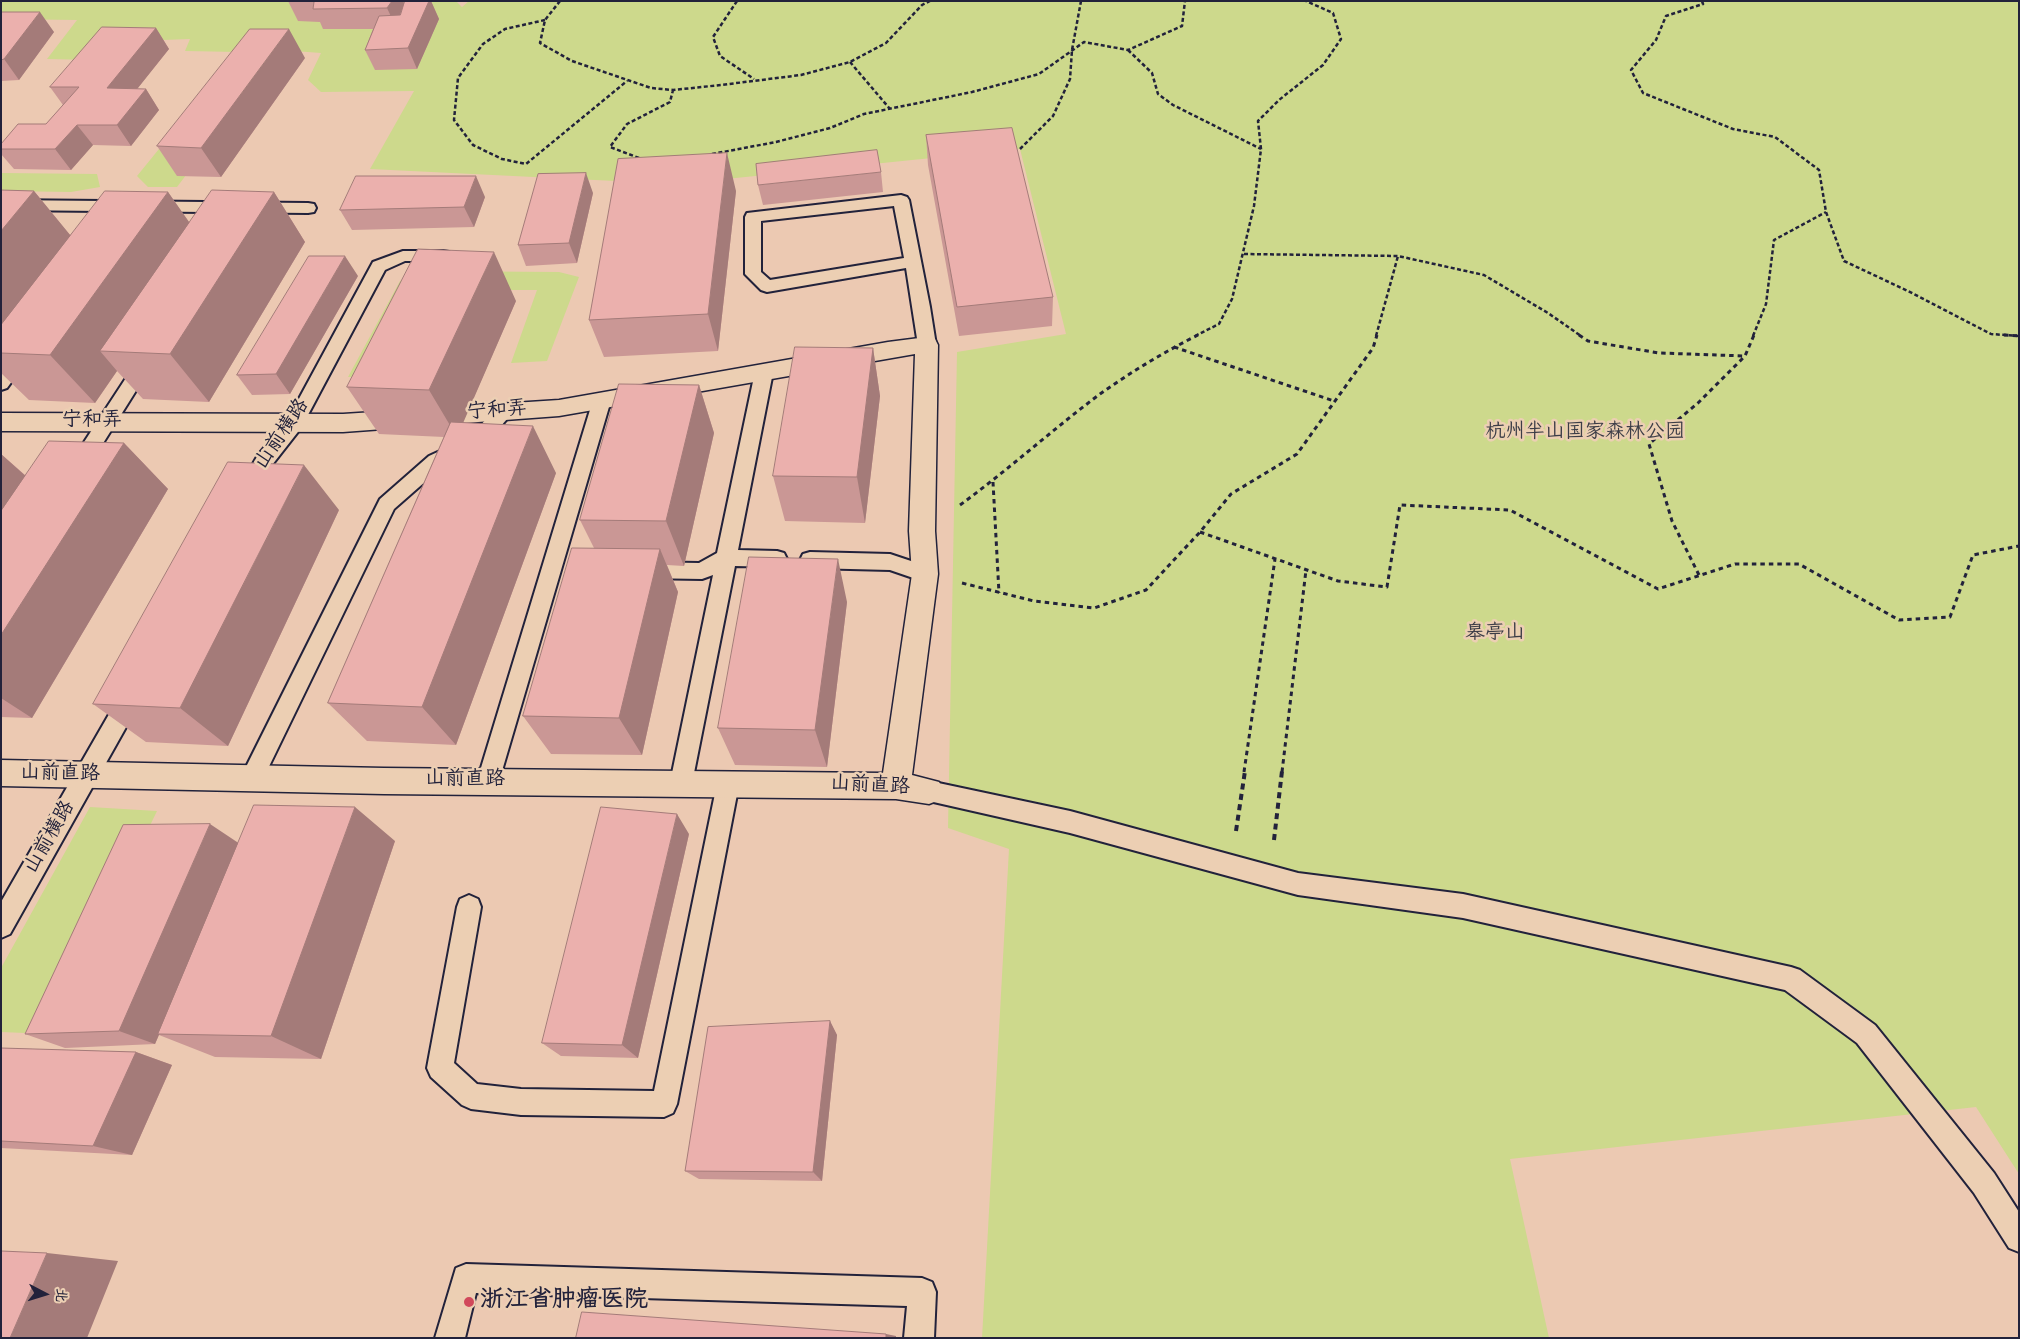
<!DOCTYPE html>
<meta charset="utf-8">
<style>
body{margin:0}
#map{position:relative;width:2020px;height:1339px;overflow:hidden;background:#ecc9b2;font-family:"Indie Flower","LXGW WenKai TC",sans-serif}
canvas{display:block}
.frame{position:absolute;inset:0;border:2px solid #22223b;pointer-events:none}
.north{position:absolute;left:20px;top:1269px;width:50px;height:50px;-webkit-text-stroke:4px #eccfb3;paint-order:stroke;rotate:95deg;font-size:14px;font-weight:700;line-height:20px;text-align:center;color:#22223b}
.north::after{content:'';display:block;margin:auto;width:18px;height:22px;background:#22223b;clip-path:polygon(50% 0,100% 100%,50% 72%,0 100%)}
</style>
<div id="map">
<canvas width="2020" height="1339"></canvas>
<div class="frame"></div>
<div class="north">北</div>
</div>
<script>
const context = document.querySelector('canvas').getContext('2d');
context.lineJoin = 'round';
function fill(path, color) { context.fillStyle = color; context.fill(path, 'evenodd'); }
function stroke(path, color, width, dash) { context.strokeStyle = color; context.lineWidth = width; context.lineCap = dash ? 'butt' : 'round'; context.setLineDash(dash || []); context.stroke(path); }
function drawText(font, color, halo, rows, align = 'center') {
  context.font = font + ' "Indie Flower","LXGW WenKai TC",sans-serif'; context.lineWidth = 5; context.setLineDash([]); context.textBaseline = 'middle'; context.strokeStyle = halo; context.fillStyle = color; for (const [text, x, y, turn = 0] of rows) {
    context.save(); context.translate(x, y); context.rotate((+turn || 0) * Math.PI / 180); context.textAlign = isNaN(turn) ? turn : align; if (halo) context.strokeText(text, 0, 0); context.fillText(text, 0, 0); context.restore();
  }
}
const green = new Path2D(`
 M 1,1 L 456,1 L 462,7 L 469,1 L 2019,1 L 2019,1174 L 1976,1107 L 1510,1159 L 1549,1338 L 982,1338 L 1009,849 L 948,828 L 957,352 L 1066,334 L 1020,149 L 677,184 L 370,169 L 414,91 L 321,92 L 308,80 L 321,53 L 281,50 L 177,187 L 148,187 L 137,176 L 238,52 L 185,51 L 190,39 L 109,42 L 92,60 L 47,59 L 77,20 L 1,19 Z
 M 1,173 L 97,174 L 100,187 L 71,192 L 1,191 Z
 M 419,271 L 559,272 L 579,277 L 547,361 L 511,363 L 537,290 L 435,290 L 387,376 L 348,377 L 400,281 Z
 M 90,807 L 157,811 L 49,1034 L 1,1032 L 1,968 Z`);
const pathFar2 = new Path2D(`
 M 560,1 L 545,20 L 540,43 L 572,61 L 651,88 L 673,90 L 721,85 L 801,75 L 850,62 L 886,43 L 922,5 L 930,1
 M 737,1 L 713,37 L 720,56 L 754,79
 M 1702,1 L 1703,4 L 1666,16 L 1656,40 L 1631,70 L 1643,93 L 1733,129 L 1775,137 L 1819,170 L 1826,212 L 1844,261 L 1908,291 L 1991,334 L 2019,336
 M 545,20 L 505,29 L 483,44 L 458,78 L 454,120 L 473,145 L 502,159 L 526,164 L 627,81
 M 1128,50 L 1152,73 L 1158,94 L 1173,105 L 1261,149
 M 850,62 L 890,109
 M 1020,149 L 1053,116 L 1070,79 L 1072,50 L 1081,1
 M 712,154 L 776,142 L 830,128 L 864,114 L 972,92 L 1039,74 L 1084,42 L 1128,50 L 1182,26 L 1185,1
 M 639,158 L 610,147 L 627,124 L 670,102 L 673,90
 M 1244,254 L 1398,256 L 1484,275 L 1548,313 L 1581,336
 M 1195,336 L 1219,324 L 1232,299 L 1254,206 L 1261,149 L 1258,121 L 1279,100 L 1323,65 L 1341,39 L 1333,13 L 1306,1
 M 1376,336 L 1398,256
 M 1753,336 L 1766,304 L 1774,240 L 1826,212`);
const pathFar1 = new Path2D(`
 M 1579,335 L 1588,341 L 1659,353 L 1745,356
 M 2004,335 L 2019,336
 M 1174,347 L 1334,401
 M 993,482 L 999,593
 M 960,505 C 1008,470 1052,430 1100,394 C 1131,372 1164,352 1198,335
 M 1200,532 L 1338,581 L 1387,587 L 1400,505 L 1510,510 L 1658,589 L 1735,564 L 1799,564 L 1899,620 L 1950,617 L 1973,555 L 2019,546
 M 1699,575 L 1672,521 L 1649,444 L 1698,403 L 1745,356 L 1754,335
 M 962,583 L 1034,601 L 1094,608 L 1146,590 L 1200,532 L 1231,494 L 1297,454 L 1373,348 L 1377,335
 M 1244,772 L 1275,559
 M 1282,772 L 1306,570`);
const path = new Path2D(`
 M 1236,831 L 1245,771
 M 1274,840 L 1282,771`);
const lane = new Path2D(`
 M 901,195 L 907,197 L 909,200 L 930,307 L 936,345 L 933,349 L 927,351 L 921,349 L 918,345 L 906,268 L 767,292 L 761,290 L 745,274 L 745,217 L 747,213 ZM 894,206 L 904,258 L 770,280 L 761,272 L 761,221 Z
 M 1,200 L 308,203 L 314,204 L 316,208 L 314,212 L 308,213 L 1,210 Z
 M 403,251 L 443,251 L 449,252 L 451,256 L 449,260 L 443,261 L 405,261 L 385,270 L 301,428 L 272,465 L 256,493 L 249,495 L 242,493 L 239,488 L 258,455 L 288,419 L 373,262 Z
 M 23,348 L 29,350 L 32,354 L 7,388 L 1,390 L 1,371 L 17,350 Z
 M 145,356 L 151,358 L 154,362 L 85,472 L 78,474 L 71,472 L 69,467 L 71,462 L 139,358 Z
 M 764,366 L 770,368 L 773,372 L 738,550 L 777,551 L 784,553 L 787,559 L 784,565 L 777,567 L 735,566 L 692,783 L 689,790 L 681,793 L 673,790 L 670,783 L 713,575 L 702,579 L 641,578 L 634,576 L 631,570 L 634,564 L 641,562 L 699,563 L 717,553 L 755,372 L 758,368 Z
 M 602,394 L 608,395 L 611,400 L 499,781 L 496,788 L 488,791 L 480,788 L 477,781 L 593,400 L 596,395 Z
 M 504,405 L 510,407 L 513,412 L 482,448 L 443,466 L 394,509 L 260,785 L 252,788 L 244,785 L 241,778 L 244,771 L 380,499 L 429,456 L 468,438 L 498,407 Z
 M 810,552 L 890,554 L 932,568 L 935,574 L 932,580 L 925,582 L 890,570 L 810,568 L 803,566 L 800,560 L 803,554 Z
 M 131,688 L 139,690 L 142,697 L 139,704 L 10,934 L 1,938 L 1,902 L 123,690 Z
 M 728,774 L 736,777 L 739,784 L 677,1104 L 673,1113 L 664,1117 L 521,1115 L 471,1109 L 462,1105 L 431,1077 L 427,1068 L 457,907 L 460,899 L 469,895 L 478,899 L 481,907 L 454,1063 L 477,1084 L 521,1089 L 654,1091 L 717,784 L 720,777 Z
 M 929,781 L 1070,811 L 1298,873 L 1463,894 L 1791,967 L 1800,970 L 1875,1025 L 1994,1173 L 2019,1212 L 2019,1252 L 2009,1248 L 1974,1193 L 1857,1043 L 1785,990 L 1463,918 L 1298,895 L 1070,833 L 929,801 L 921,798 L 918,791 L 921,784 Z
 M 466,1264 L 922,1278 L 932,1282 L 936,1292 L 934,1338 L 904,1338 L 907,1306 L 476,1293 L 465,1338 L 435,1338 L 456,1268 Z`);
const street = new Path2D(`
 M 927,337 L 935,339 L 938,345 L 935,531 L 938,574 L 912,775 L 939,782 L 944,791 L 939,800 L 929,804 L 896,799 L 384,794 L 1,786 L 1,760 L 384,768 L 883,773 L 912,574 L 909,531 L 915,354 L 559,416 L 343,432 L 1,431 L 1,413 L 343,414 L 559,400 L 888,342 Z`);
const wall = new Path2D(`
 M 288,1 L 403,1 L 404,3 L 405,1 L 431,1 L 439,19 L 417,69 L 375,70 L 365,50 L 373,29 L 323,29 L 320,22 L 298,21 Z
 M 1,14 L 54,32 L 19,80 L 1,81 Z
 M 156,28 L 169,49 L 137,89 L 146,89 L 159,110 L 131,146 L 93,145 L 71,170 L 14,169 L 1,154 L 1,144 L 46,124 L 63,105 L 50,87 Z
 M 305,58 L 221,177 L 177,176 L 157,146 Z
 M 926,135 L 1053,297 L 1052,326 L 959,336 L 928,165 Z
 M 881,172 L 883,192 L 763,205 L 758,185 Z
 M 1,190 L 34,191 L 70,235 L 168,192 L 189,222 L 274,192 L 305,242 L 209,402 L 143,399 L 117,371 L 95,403 L 29,400 L 1,373 Z
 M 736,191 L 718,351 L 604,357 L 589,320 Z
 M 593,193 L 577,263 L 526,266 L 518,245 Z
 M 485,197 L 474,227 L 352,230 L 340,210 Z
 M 358,276 L 290,394 L 252,395 L 237,375 Z
 M 516,301 L 463,422 L 556,473 L 456,745 L 367,741 L 328,703 L 444,437 L 379,434 L 347,387 Z
 M 873,348 L 880,396 L 865,523 L 785,521 L 773,476 Z
 M 699,385 L 714,433 L 684,566 L 667,565 L 678,592 L 642,755 L 551,754 L 523,716 L 594,548 L 580,520 Z
 M 124,443 L 168,489 L 32,718 L 1,717 L 1,454 L 25,475 Z
 M 339,510 L 228,746 L 146,742 L 93,704 Z
 M 847,602 L 827,767 L 735,765 L 718,728 Z
 M 689,834 L 638,1058 L 561,1056 L 542,1043 Z
 M 395,841 L 321,1059 L 215,1057 L 159,1035 L 155,1044 L 65,1048 L 25,1034 L 238,843 Z
 M 830,1021 L 837,1035 L 822,1181 L 699,1179 L 685,1171 Z
 M 1,1048 L 136,1052 L 172,1065 L 132,1155 L 1,1148 Z`);
const shadedWall = new Path2D(`
 M 392,1 L 403,1 L 407,10 L 397,29 L 387,8 Z
 M 429,1 L 431,1 L 439,19 L 417,69 L 408,48 Z
 M 40,12 L 54,32 L 19,80 L 4,59 Z
 M 156,28 L 169,49 L 122,108 L 107,88 Z
 M 289,29 L 305,58 L 221,177 L 201,148 Z
 M 146,89 L 159,110 L 131,146 L 117,125 Z
 M 77,125 L 93,145 L 71,170 L 55,149 Z
 M 727,153 L 736,191 L 718,351 L 708,314 Z
 M 586,173 L 593,193 L 577,263 L 569,243 Z
 M 476,176 L 485,197 L 474,227 L 464,207 Z
 M 34,191 L 75,241 L 1,337 L 1,231 Z
 M 168,192 L 203,242 L 100,351 L 117,371 L 95,403 L 50,355 Z
 M 274,192 L 305,242 L 209,402 L 170,354 Z
 M 494,252 L 516,301 L 457,437 L 429,390 Z
 M 345,256 L 358,276 L 290,394 L 276,374 Z
 M 873,348 L 880,396 L 865,523 L 857,477 Z
 M 699,385 L 714,433 L 684,566 L 666,521 Z
 M 533,426 L 556,473 L 456,745 L 422,707 Z
 M 124,443 L 168,489 L 32,718 L 1,698 L 1,635 Z
 M 1,454 L 39,488 L 1,544 Z
 M 304,465 L 339,510 L 228,746 L 180,708 Z
 M 660,549 L 678,592 L 642,755 L 619,718 Z
 M 838,559 L 847,602 L 827,767 L 815,730 Z
 M 355,807 L 395,841 L 321,1059 L 271,1036 Z
 M 677,814 L 689,834 L 638,1058 L 622,1045 Z
 M 210,824 L 240,844 L 155,1044 L 119,1031 Z
 M 830,1021 L 837,1035 L 822,1181 L 813,1172 Z
 M 136,1052 L 172,1065 L 132,1155 L 93,1146 Z
 M 47,1253 L 118,1261 L 87,1338 L 10,1338 Z
 M 886,1334 L 896,1336 L 896,1338 L 886,1338 Z`);
const building = new Path2D(`
 M 307,1 L 392,1 L 387,8 L 313,9 L 314,2 Z
 M 405,1 L 429,1 L 408,48 L 365,50 L 379,16 L 400,15 Z
 M 2,12 L 40,12 L 4,59 L 1,60 L 1,14 Z
 M 102,27 L 156,28 L 107,88 L 146,89 L 117,125 L 77,125 L 55,149 L 1,149 L 1,144 L 18,124 L 46,124 L 79,87 L 50,87 Z
 M 250,29 L 289,29 L 201,148 L 157,146 Z
 M 1012,128 L 1053,297 L 957,307 L 926,135 Z
 M 877,150 L 881,172 L 758,185 L 756,164 Z
 M 727,153 L 708,314 L 589,320 L 618,159 Z
 M 586,173 L 569,243 L 518,245 L 538,174 Z
 M 356,176 L 476,176 L 464,207 L 340,210 Z
 M 1,190 L 34,191 L 1,231 Z
 M 212,190 L 274,192 L 170,354 L 100,351 Z
 M 105,191 L 168,192 L 50,355 L 1,353 L 1,325 Z
 M 418,249 L 494,252 L 429,390 L 347,387 Z
 M 309,256 L 345,256 L 276,374 L 237,375 Z
 M 795,347 L 873,348 L 857,477 L 773,476 Z
 M 619,384 L 699,385 L 666,521 L 580,520 Z
 M 451,422 L 533,426 L 422,707 L 328,703 Z
 M 49,441 L 124,443 L 1,635 L 1,511 Z
 M 228,462 L 304,465 L 180,708 L 93,704 Z
 M 572,548 L 660,549 L 619,718 L 523,716 Z
 M 749,557 L 838,559 L 815,730 L 718,728 Z
 M 254,805 L 355,807 L 271,1036 L 158,1034 Z
 M 601,807 L 677,814 L 622,1045 L 542,1043 Z
 M 210,824 L 119,1031 L 25,1034 L 123,825 Z
 M 830,1021 L 813,1172 L 685,1171 L 708,1027 Z
 M 1,1048 L 136,1052 L 93,1146 L 1,1141 Z
 M 1,1251 L 47,1253 L 10,1338 L 1,1338 Z
 M 582,1312 L 886,1334 L 886,1338 L 576,1338 Z`);
const markers = [
 [469,1302,6,"#d1495b"]
];
const streetNames = [
 ["宁和弄",497,412,-4],
 ["宁和弄",92,422],
 ["山前横路",283,435,-56],
 ["山前直路",60,775,1],
 ["山前直路",465,781],
 ["山前直路",870,787,3],
 ["山前横路",51,838,-60]
];
const parkNames = [
 ["杭州半山国家森林公园",1585,434],
 ["皋亭山",1495,635]
];
const nearPoinames = [
 ["浙江省肿瘤医院",480,1302]
];
fill(green, '#cdd98c');
stroke(lane, '#22223b', 4);
stroke(street, '#22223b', 3);
stroke(pathFar2, '#22223b', 2.5, [4, 2.5]);
stroke(pathFar1, '#22223b', 3, [4.5, 4]);
stroke(path, '#22223b', 4, [6, 4.5]);
fill(lane, '#eccfb3');
fill(street, '#eccfb3');
fill(wall, '#ca9795');
fill(shadedWall, '#a47b79');
fill(building, '#ebb0ad');
stroke(building, '#a47b79', 1);
for (const [x, y, r, color] of markers) { const dot = new Path2D(); dot.arc(x, y, r, 0, 2 * Math.PI); context.fillStyle = color; context.fill(dot); stroke(dot, '#eccfb3', 2); }
drawText('20px', '#22223b', '#eccfb3', streetNames);
drawText('20px', '#3c3d47', '#eccfb3', parkNames);
drawText('bold 24px', '#22223b', '#eccfb3', nearPoinames, 'left');
</script>
